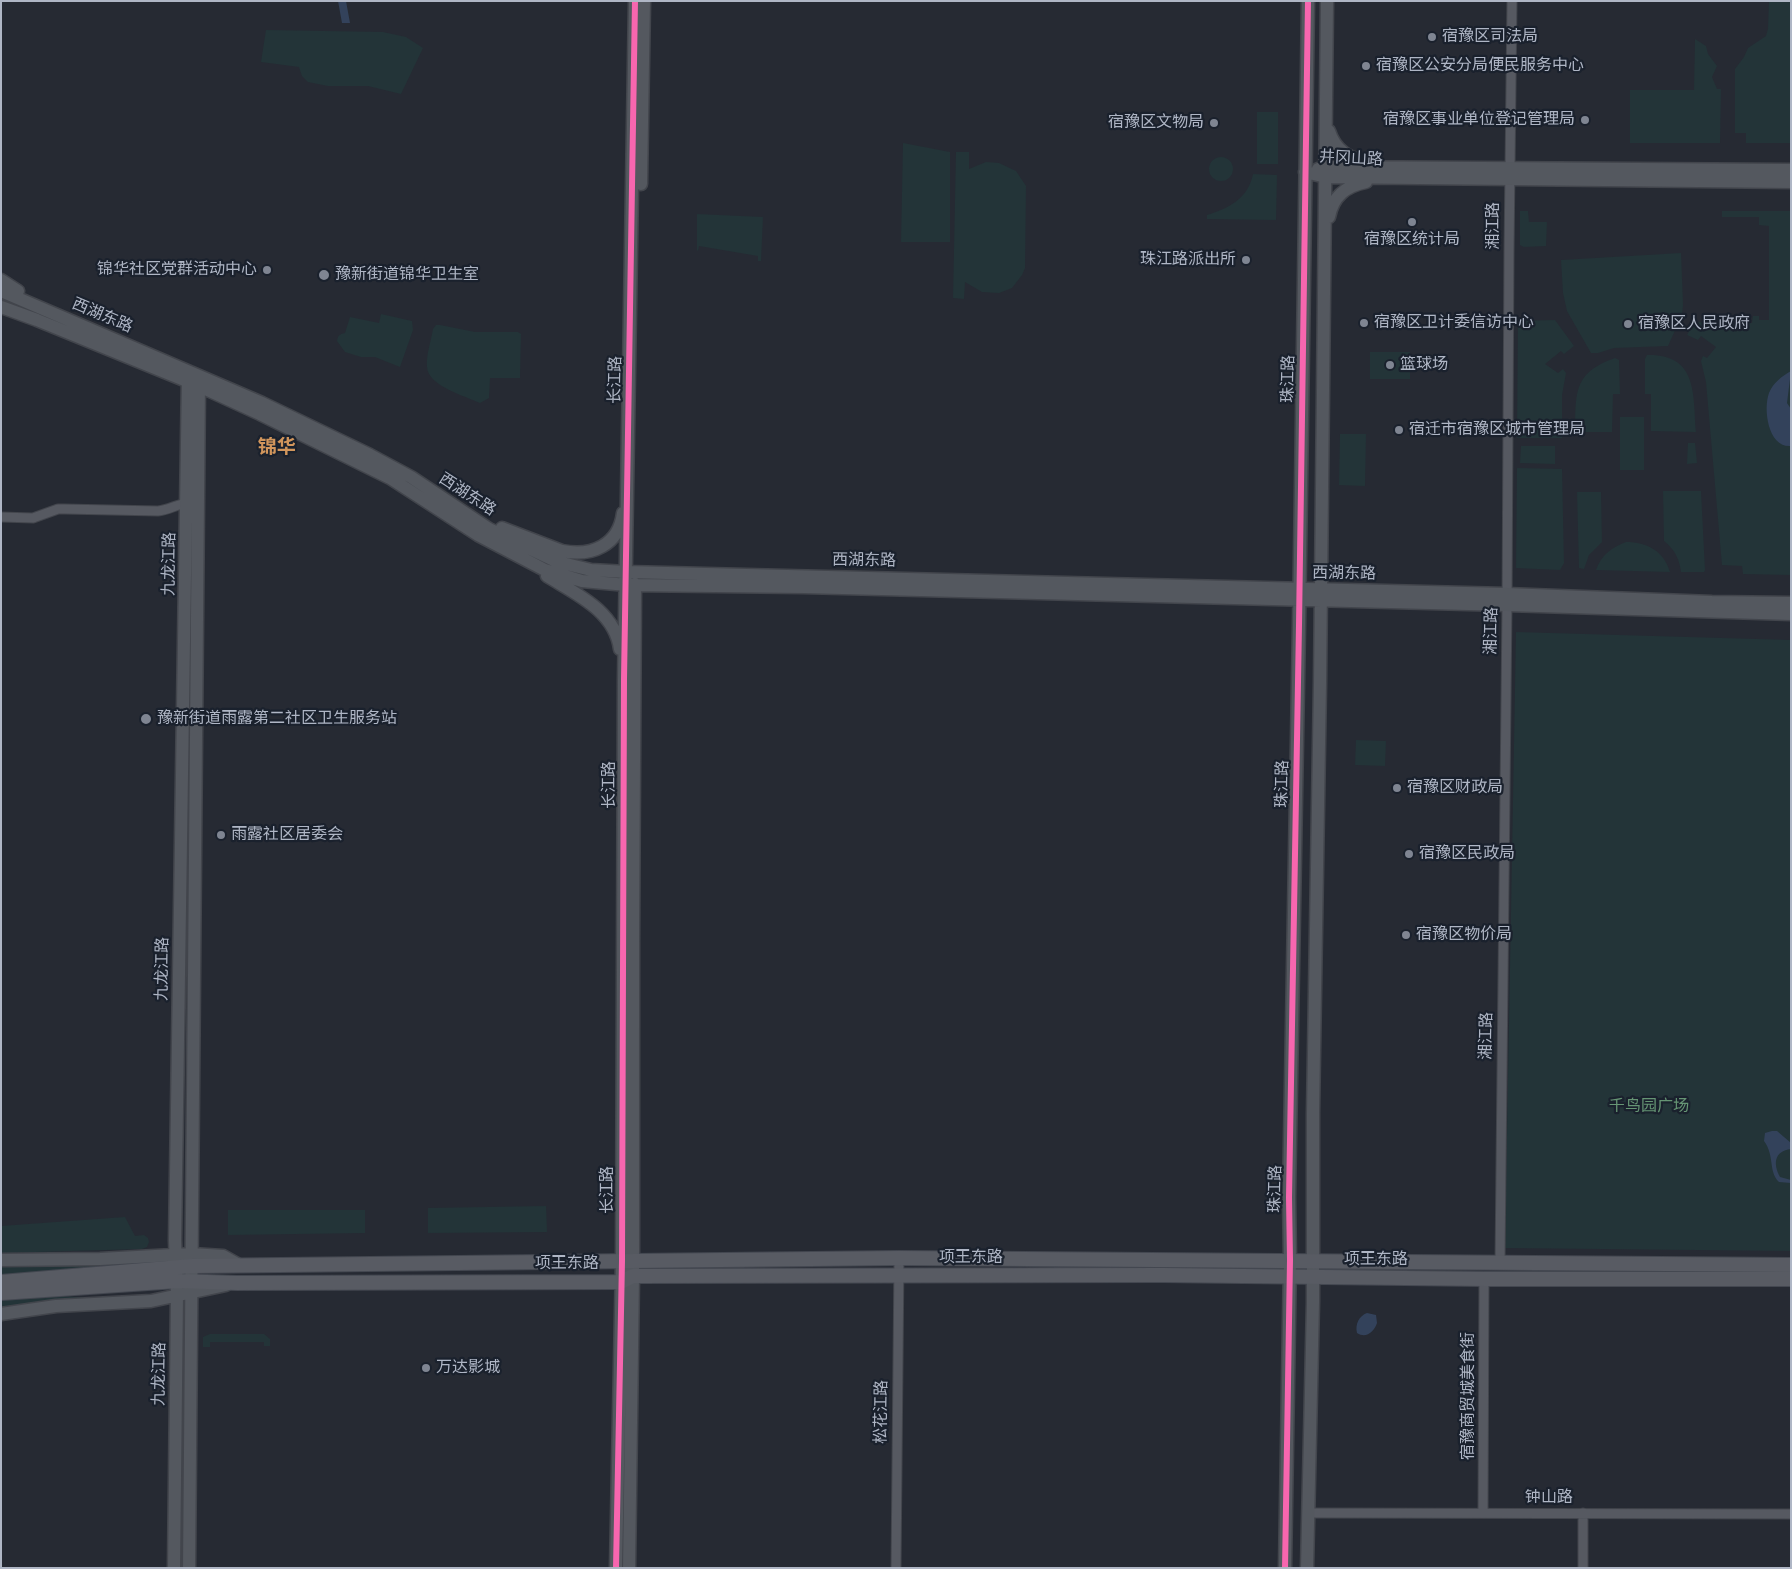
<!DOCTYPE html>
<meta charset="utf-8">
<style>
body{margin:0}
#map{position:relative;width:1792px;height:1569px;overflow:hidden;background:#262a33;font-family:Poppins,sans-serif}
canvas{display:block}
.frame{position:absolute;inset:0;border:2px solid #afb6c5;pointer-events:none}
</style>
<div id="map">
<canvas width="1792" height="1569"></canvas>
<div class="frame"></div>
</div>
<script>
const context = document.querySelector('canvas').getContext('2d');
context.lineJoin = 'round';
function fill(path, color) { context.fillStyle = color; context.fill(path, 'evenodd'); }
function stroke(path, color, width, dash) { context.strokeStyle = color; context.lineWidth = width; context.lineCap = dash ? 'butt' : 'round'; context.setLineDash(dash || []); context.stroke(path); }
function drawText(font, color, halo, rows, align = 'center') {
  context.font = font + ' Poppins,"Noto Sans SC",sans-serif'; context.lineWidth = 4.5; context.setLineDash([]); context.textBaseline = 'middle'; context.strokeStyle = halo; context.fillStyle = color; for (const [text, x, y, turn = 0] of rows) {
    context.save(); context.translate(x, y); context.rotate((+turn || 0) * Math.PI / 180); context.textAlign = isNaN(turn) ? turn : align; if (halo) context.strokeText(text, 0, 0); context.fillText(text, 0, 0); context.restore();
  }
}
const green = new Path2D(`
 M 1769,1 L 1791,1 L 1791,143 L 1746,143 L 1746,133 L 1735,133 L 1735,69 L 1744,57 L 1748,48 L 1766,36 L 1768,29 Z
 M 266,30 L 383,32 L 406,37 L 423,48 L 401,94 L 368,86 L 328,86 L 308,82 L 302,76 L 299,67 L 261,62 Z
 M 1695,39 L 1706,46 L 1708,54 L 1717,66 L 1712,77 L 1717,89 L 1721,89 L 1720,143 L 1630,143 L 1630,90 L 1694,90 Z
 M 1257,112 L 1278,112 L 1278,164 L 1257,164 Z
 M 903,143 L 950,152 L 950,242 L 901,242 Z
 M 956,152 L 969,152 L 969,169 L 986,162 L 999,163 L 1016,171 L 1026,186 L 1025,268 L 1022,275 L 1012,288 L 999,293 L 982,292 L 965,282 L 964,299 L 953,298 Z
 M1209 169a12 12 0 1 1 24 0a12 12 0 1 1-24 0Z
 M 1253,174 L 1277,175 L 1276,220 L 1207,219 L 1207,215 C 1229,208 1248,199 1253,174 Z
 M 1520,211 L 1528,211 L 1529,222 L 1547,222 L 1546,246 L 1524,247 L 1520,245 Z
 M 1722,211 L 1791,211 L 1791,575 L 1743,574 L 1742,566 L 1722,565 L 1706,382 L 1701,361 L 1703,356 L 1707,358 L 1716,347 L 1701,336 L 1698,340 L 1687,335 L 1694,322 L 1752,323 L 1753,316 L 1759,316 L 1759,320 L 1769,320 L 1769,226 L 1759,225 L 1759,217 L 1722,217 Z
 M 697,214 L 763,217 L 761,261 L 758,261 L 758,256 L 699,246 L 698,251 L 697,250 Z
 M 1681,253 L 1683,305 L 1682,315 L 1668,346 L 1614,348 L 1598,353 L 1591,353 L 1567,311 L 1563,293 L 1561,260 Z
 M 381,314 L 412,321 L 413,330 L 400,367 L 375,357 L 361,357 L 345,352 L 337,341 C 338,335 340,334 345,333 L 350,317 L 379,323 Z
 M 1555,320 L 1574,346 L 1564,354 L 1561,351 L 1545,364 L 1558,373 L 1563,369 L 1566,373 L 1562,395 L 1562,438 L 1517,438 L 1518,321 Z
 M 436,325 L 440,325 L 475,332 L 518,332 L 521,334 L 520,378 L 490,378 L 489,398 L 480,403 C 465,396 428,386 427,367 C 426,355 431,341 433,329 Z
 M 1370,352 L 1410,352 L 1410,379 L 1370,379 Z
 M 1647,355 C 1698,354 1693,394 1696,432 L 1651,431 L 1651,394 L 1645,394 L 1645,359 Z
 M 1615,358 L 1619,360 L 1620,394 L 1613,394 L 1612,432 L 1575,432 C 1576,392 1573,373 1615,358 Z
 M 1620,417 L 1644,417 L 1644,470 L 1620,470 Z
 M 1340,434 L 1366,434 L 1365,486 L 1339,485 Z
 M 1688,443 L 1695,443 L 1697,463 L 1687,464 Z
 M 1521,446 L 1555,446 L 1555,464 L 1520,463 Z
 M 1517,468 L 1562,469 L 1564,563 L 1560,570 L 1516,568 Z
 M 1663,491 L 1701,491 L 1705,570 L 1704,572 L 1681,572 C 1679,558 1675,550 1664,541 Z
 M 1577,492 L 1601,492 L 1602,542 L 1589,555 L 1584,569 L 1579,568 Z
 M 1626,542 C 1647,542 1664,551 1670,572 L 1596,570 C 1601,555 1611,548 1626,542 Z
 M 1516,632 L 1791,640 L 1791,1251 L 1505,1248 Z
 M 1356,740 L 1386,741 L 1385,766 L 1355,765 Z
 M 546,1206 L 547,1232 L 428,1233 L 428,1208 Z
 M 228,1210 L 365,1210 L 365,1233 L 228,1235 Z
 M 125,1217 L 135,1236 L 144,1235 L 148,1238 L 149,1242 L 147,1247 L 142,1249 L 1,1253 L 1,1226 Z
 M 144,1260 L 148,1260 L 149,1263 L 1,1276 L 1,1267 Z
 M 58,1296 L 98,1298 L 1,1311 L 1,1298 Z
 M 210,1334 L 264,1334 L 270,1339 L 270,1346 L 264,1346 L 264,1342 L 210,1342 L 210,1347 L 203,1347 L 203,1337 Z`);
const water = new Path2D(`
 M 338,1 L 346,1 L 350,23 L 342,23 Z
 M 1791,371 L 1787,403 L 1791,409 L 1791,446 C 1768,448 1763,409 1769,393 C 1773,383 1782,376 1791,371 Z
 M 1772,1131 L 1777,1131 L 1791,1143 L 1791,1149 C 1774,1151 1773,1164 1780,1177 L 1791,1180 L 1791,1183 L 1779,1182 C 1768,1171 1775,1156 1764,1141 L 1765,1133 Z
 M 1367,1313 L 1376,1315 L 1377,1323 C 1374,1332 1366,1339 1357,1333 C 1355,1324 1359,1316 1367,1313 Z`);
const street = new Path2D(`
 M 1,517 L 33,518 L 58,509 L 64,509 L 158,511 C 170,510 178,503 190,503
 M 1500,1261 L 1507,605 L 1509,251 L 1512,1
 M 1308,1513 L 1791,1514
 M 1483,1513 L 1484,1279
 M 896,1568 L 899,1258
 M 1583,1568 L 1583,1513`);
const secondary = new Path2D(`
 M 1329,131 C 1335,150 1350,160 1370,162
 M 1318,169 L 1326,167 L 1791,170
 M 1305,172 L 1326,177 L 1791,182
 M 641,184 L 644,1
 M 1329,217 C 1333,196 1346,186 1366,182
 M 1,280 L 18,291
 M 1,291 L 262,403 L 370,455 L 411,477 L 489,529 L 558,562 L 591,570 L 627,572 L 1507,594 L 1712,602 L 1791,603
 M 1,307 L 37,320 L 199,386 L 260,414 L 390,478 L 478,535 L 545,570 L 582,581 L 627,585 L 803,587 L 1507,605 L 1791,614
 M 502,528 L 562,551 C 592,557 619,545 623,513
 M 547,576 C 576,594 615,611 620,649
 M 1,1260 L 100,1259 L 192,1254 L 223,1256 L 239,1265
 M 1,1314 L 56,1306 L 151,1301 L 226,1285
 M 174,1568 L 177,1296 L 175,1240 L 188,375
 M 189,1568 L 199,380
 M 616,1568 L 622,1261 L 624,679 L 635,1
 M 629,1568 L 633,1276 L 633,943 L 635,584
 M 1285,1568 L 1290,1260 L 1289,1197 L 1299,625 L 1308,1
 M 1307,1568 L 1313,1302 L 1313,1113 L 1320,683 L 1327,1`);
const primary = new Path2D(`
 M 1,1282 L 192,1266 L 899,1258 L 1791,1265
 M 1,1293 L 177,1281 L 237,1283 L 621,1282 L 633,1276 L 1163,1275 L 1484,1279 L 1791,1279`);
const cycleway = new Path2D(`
 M 616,1568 L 622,1261 L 624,679 L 635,1
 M 1285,1568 L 1290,1260 L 1289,1197 L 1299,625 L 1308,1`);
const markers = [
 [1432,37,5,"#7f8592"],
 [1366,66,5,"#7f8592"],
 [1585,120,5,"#7f8592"],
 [1214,123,5,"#7f8592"],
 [1412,222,5,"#7f8592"],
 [1246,260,5,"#7f8592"],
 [267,270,5,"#7f8592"],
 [324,275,6,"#7f8592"],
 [1364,323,5,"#7f8592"],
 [1628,324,5,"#7f8592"],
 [1390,365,5,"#7f8592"],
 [1399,430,5,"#7f8592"],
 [146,719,6,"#7f8592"],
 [1397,788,5,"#7f8592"],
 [221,835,5,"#7f8592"],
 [1409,854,5,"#7f8592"],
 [1406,935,5,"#7f8592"],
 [426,1368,5,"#7f8592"]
];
const poiNames = [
 ["宿豫区司法局",1442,37],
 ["宿豫区公安分局便民服务中心",1376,66],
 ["宿豫区事业单位登记管理局",1575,120,"right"],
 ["宿豫区文物局",1204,123,"right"],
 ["宿豫区统计局",1412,240,"center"],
 ["珠江路派出所",1236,260,"right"],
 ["锦华社区党群活动中心",257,270,"right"],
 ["豫新街道锦华卫生室",335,275],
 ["宿豫区卫计委信访中心",1374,323],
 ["宿豫区人民政府",1638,324],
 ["篮球场",1400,365],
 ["宿迁市宿豫区城市管理局",1409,430],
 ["豫新街道雨露第二社区卫生服务站",157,719],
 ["宿豫区财政局",1407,788],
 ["雨露社区居委会",231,835],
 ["宿豫区民政局",1419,854],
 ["宿豫区物价局",1416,935],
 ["万达影城",436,1368]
];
const streetNames = [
 ["井冈山路",1351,159,3],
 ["湘江路",1494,226,-90],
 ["西湖东路",102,316,23],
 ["珠江路",1289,379,-89],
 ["长江路",616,380,-89],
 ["西湖东路",467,495,33],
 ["西湖东路",864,561,1],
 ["九龙江路",170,564,-89],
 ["西湖东路",1344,574,1],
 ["湘江路",1492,631,-89],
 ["珠江路",1283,784,-89],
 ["长江路",610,785,-90],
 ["九龙江路",163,969,-89],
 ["湘江路",1487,1036,-89],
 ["珠江路",1276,1189,-89],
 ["长江路",608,1190,-90],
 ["项王东路",971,1258],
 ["项王东路",1376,1260],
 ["项王东路",567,1264],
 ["九龙江路",160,1374,-89],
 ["宿豫商贸城美食街",1469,1396,-90],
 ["松花江路",882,1412,-89],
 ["钟山路",1549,1498]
];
const parkNames = [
 ["千鸟园广场",1649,1107]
];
const quarterNames = [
 ["锦华",277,448]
];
fill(green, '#233438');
fill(water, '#33425b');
stroke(street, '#42454c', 11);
stroke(secondary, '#42454c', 15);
stroke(primary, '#434750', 16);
stroke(street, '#565961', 9);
stroke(secondary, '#54585f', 12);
stroke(primary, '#585b63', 14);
stroke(cycleway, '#f766af', 6);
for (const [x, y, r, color] of markers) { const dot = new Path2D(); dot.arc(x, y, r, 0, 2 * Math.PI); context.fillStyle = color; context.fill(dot); stroke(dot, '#1a212d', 2); }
drawText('16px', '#afb6c5', '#1a212d', poiNames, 'left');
drawText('16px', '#afb6c5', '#1a212d', streetNames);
drawText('16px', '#669574', '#1a212d', parkNames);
drawText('bold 19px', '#d2965c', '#1a212d', quarterNames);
</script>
